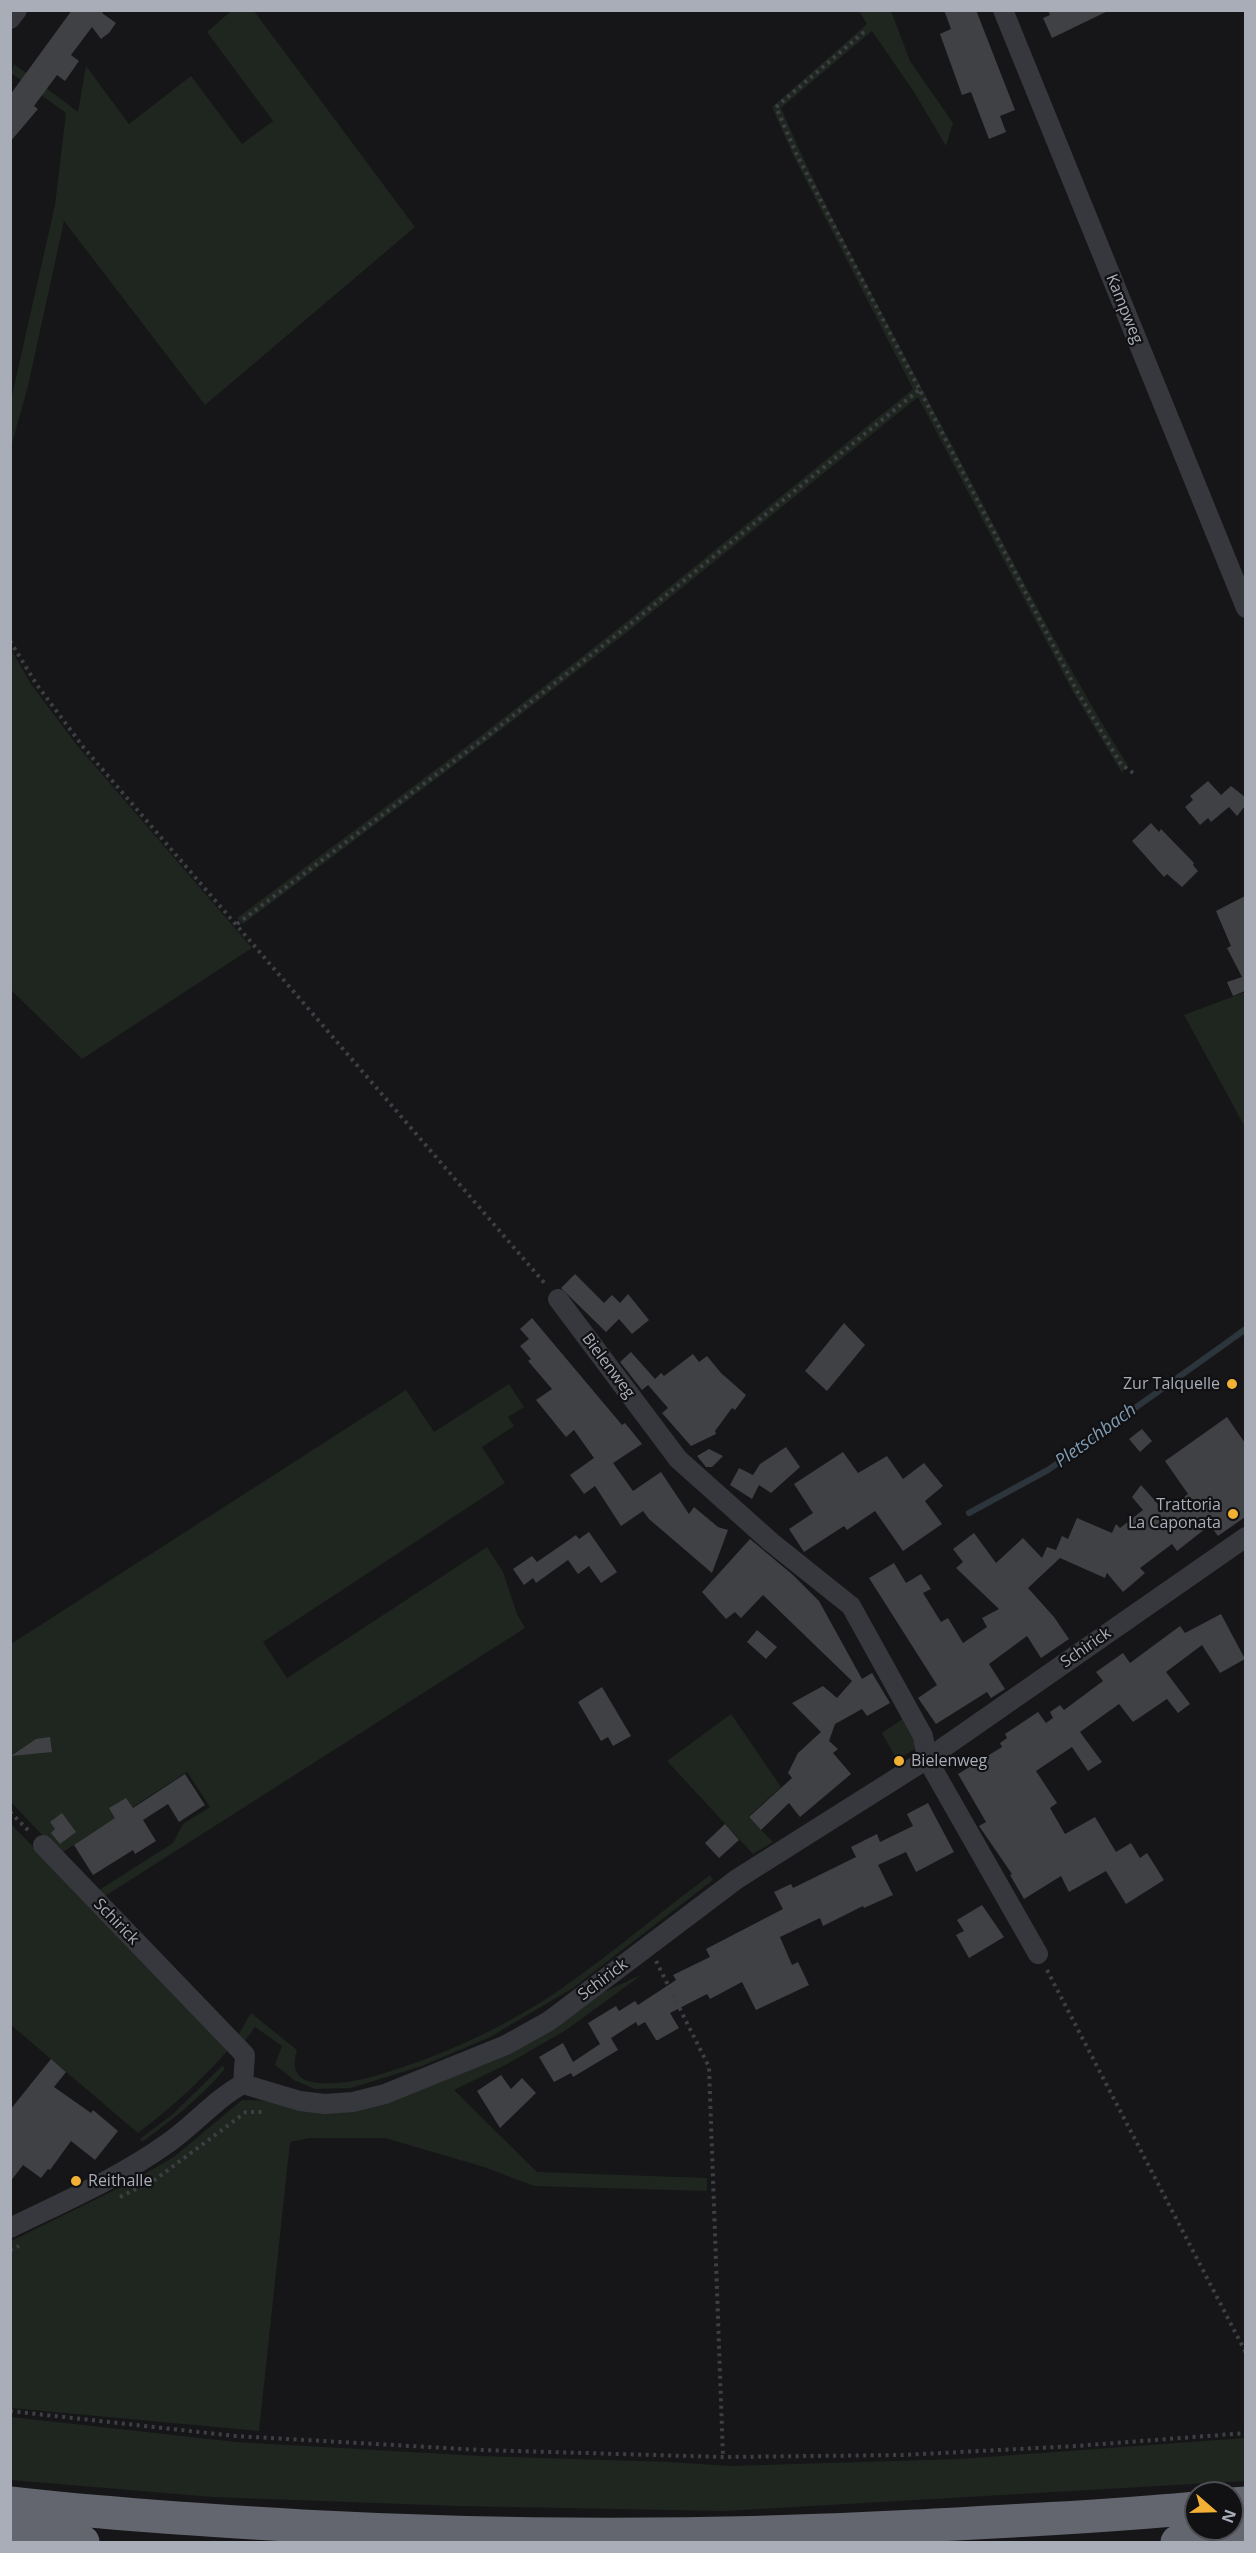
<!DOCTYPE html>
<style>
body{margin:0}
#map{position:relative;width:1256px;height:2553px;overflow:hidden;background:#161618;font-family:"Open Sans",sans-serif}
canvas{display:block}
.frame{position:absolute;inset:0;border:12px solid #a8adb8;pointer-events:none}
.north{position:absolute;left:1184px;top:2481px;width:60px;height:60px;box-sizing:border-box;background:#111113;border:2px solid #4d4f55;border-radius:50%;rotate:110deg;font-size:16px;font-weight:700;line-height:24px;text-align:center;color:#a8adb8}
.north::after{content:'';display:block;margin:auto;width:21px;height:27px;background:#f2b134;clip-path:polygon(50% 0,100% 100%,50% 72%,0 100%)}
</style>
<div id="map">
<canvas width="1256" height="2553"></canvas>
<div class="frame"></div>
<div class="north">N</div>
</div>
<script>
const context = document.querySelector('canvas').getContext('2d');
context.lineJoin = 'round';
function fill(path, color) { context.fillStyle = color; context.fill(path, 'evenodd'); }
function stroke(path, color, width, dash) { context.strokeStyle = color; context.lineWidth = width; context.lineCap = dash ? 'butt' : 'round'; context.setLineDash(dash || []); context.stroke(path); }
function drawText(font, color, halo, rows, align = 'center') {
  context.font = font + ' "Open Sans",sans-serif'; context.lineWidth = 4.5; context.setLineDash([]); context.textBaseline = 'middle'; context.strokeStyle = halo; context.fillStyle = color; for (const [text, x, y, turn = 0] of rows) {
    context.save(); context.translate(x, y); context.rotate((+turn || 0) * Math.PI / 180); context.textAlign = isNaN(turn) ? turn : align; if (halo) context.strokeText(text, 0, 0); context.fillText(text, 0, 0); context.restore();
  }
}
const green = new Path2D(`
 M 231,11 L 254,11 L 415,227 L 205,405 L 64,221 L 28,386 L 11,447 L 11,400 L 55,205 L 66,113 L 11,73 L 14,64 L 78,112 L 86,66 L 129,124 L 191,76 L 242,144 L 273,121 L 207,32 Z
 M 859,11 L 891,11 L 910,61 L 953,123 L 946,146 L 914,92 L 872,31 L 781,108 C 826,214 884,315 937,417 C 999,533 1057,652 1127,764 L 1122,773 L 1073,692 L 918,397 L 630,630 L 484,743 L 243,924 L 237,918 L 479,737 L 625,623 L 913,389 L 794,157 L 772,107 L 867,24 Z
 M 11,649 L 31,684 L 76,744 L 252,948 L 82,1059 L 11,990 Z
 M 1245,992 L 1245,1127 L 1184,1015 Z
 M 1245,1325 L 1245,1332 L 1050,1472 L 968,1516 L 965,1512 L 1047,1468 L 1165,1386 Z
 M 509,1384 L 524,1407 L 508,1417 L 514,1426 L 482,1447 L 505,1483 L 263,1642 L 287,1678 L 487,1547 L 503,1572 L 517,1614 L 525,1628 L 102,1898 L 96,1892 L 173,1843 L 183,1824 L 210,1807 L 187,1772 L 60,1854 L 11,1802 L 11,1644 L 406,1390 L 434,1432 Z
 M 731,1714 L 781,1787 L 748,1817 L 773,1842 L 753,1854 L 667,1761 Z
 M 904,1718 L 918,1747 L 897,1760 L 882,1733 Z
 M 10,1823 L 229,2049 C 201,2081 172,2107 138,2133 L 11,2025 Z
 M 710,1875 L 713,1880 L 573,1988 L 490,2037 L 422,2066 L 351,2088 L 315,2089 L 294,2080 L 275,2065 L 282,2046 L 255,2027 L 244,2042 L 237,2037 L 251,2013 L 297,2050 C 291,2071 297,2081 319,2083 C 349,2085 376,2076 403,2067 C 457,2049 511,2023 558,1991 C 610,1955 659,1913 710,1875 Z
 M 643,1974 L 566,2030 L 509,2063 L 454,2090 L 537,2172 L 707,2178 L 707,2191 L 534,2186 L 484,2167 L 385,2138 L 310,2138 L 290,2142 L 259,2431 L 11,2408 L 11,2241 L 133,2181 L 175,2156 L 242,2100 L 386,2103 L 493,2060 L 564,2020 L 604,1992 Z
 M 222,2066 L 224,2067 L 224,2070 C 200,2098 172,2120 142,2142 L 140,2139 L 173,2114 Z
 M 11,2417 L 236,2442 L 480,2456 L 670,2462 L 730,2466 L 960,2459 L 1245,2438 L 1245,2481 L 725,2511 L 458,2506 L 212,2497 L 11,2480 Z`);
const stream = new Path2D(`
 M 969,1513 L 1048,1470 L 1246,1329`);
const building = new Path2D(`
 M 72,10 L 104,10 L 102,13 L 116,23 L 109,33 L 101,39 L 92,27 L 71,55 L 79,61 L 65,81 L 57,75 L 34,106 L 38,109 L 10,142 L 10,95 Z
 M 944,10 L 976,10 L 1015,110 L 1000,116 L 1006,132 L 989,139 L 971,92 L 962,95 L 940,34 L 951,29 Z
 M 1048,10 L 1110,10 L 1052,38 L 1043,18 L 1050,15 Z
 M 1208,781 L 1221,795 L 1231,786 L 1245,797 L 1245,806 L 1237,816 L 1229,807 L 1211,822 L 1208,818 L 1200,825 L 1185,807 L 1193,800 L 1190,796 Z
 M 1151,823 L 1159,832 L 1161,829 L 1194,863 L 1193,865 L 1198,871 L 1182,887 L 1167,874 L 1164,877 L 1132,841 Z
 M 1245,896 L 1245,991 L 1233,996 L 1227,982 L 1242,977 L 1227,948 L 1231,946 L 1216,911 Z
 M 575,1274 L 604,1303 L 612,1295 L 620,1303 L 628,1294 L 649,1320 L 632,1334 L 619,1319 L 606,1332 L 561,1288 Z
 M 532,1318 L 622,1425 L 625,1423 L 642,1444 L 613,1463 L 633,1491 L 661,1472 L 689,1514 L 694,1507 L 718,1527 L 728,1530 L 712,1573 L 649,1519 L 643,1511 L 621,1526 L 595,1486 L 584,1494 L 570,1475 L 594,1458 L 574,1430 L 566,1437 L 536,1400 L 552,1389 L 528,1361 L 531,1359 L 520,1346 L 529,1339 L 520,1329 Z
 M 844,1323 L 865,1345 L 827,1391 L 805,1371 Z
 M 631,1352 L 655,1379 L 661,1373 L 664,1376 L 693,1354 L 699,1362 L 707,1356 L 721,1373 L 746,1395 L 735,1410 L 732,1408 L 715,1431 L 716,1434 L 691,1446 L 662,1413 L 668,1408 L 648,1385 L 642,1390 L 620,1362 Z
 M 1227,1417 L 1245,1443 L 1245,1517 L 1218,1536 L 1210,1525 L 1177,1551 L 1172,1544 L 1140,1568 L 1145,1573 L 1123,1592 L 1107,1573 L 1105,1578 L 1060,1558 L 1028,1588 L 1054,1617 L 1069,1639 L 1041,1658 L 1027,1636 L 989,1664 L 1005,1689 L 991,1698 L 987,1692 L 936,1724 L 918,1698 L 937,1685 L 869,1578 L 894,1563 L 906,1583 L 921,1574 L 931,1589 L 923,1593 L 941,1622 L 948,1618 L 963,1643 L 987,1627 L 982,1618 L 999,1609 L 956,1568 L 963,1562 L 953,1549 L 974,1533 L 996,1563 L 1023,1538 L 1042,1558 L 1047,1547 L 1056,1550 L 1062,1536 L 1068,1539 L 1077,1518 L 1112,1533 L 1116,1524 L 1120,1528 L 1143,1510 L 1132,1497 L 1141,1485 L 1165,1512 L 1188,1494 L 1165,1461 Z
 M 1142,1429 L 1152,1441 L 1140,1452 L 1129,1439 Z
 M 786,1447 L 800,1467 L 771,1493 L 759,1485 L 752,1499 L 730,1485 L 739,1468 L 753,1475 L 760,1464 Z
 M 709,1449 L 723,1456 L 712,1467 L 706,1467 L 697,1456 Z
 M 843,1452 L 858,1473 L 887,1456 L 903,1479 L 924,1463 L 943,1486 L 925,1501 L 942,1524 L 903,1551 L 875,1511 L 847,1530 L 844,1526 L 804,1552 L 789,1529 L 813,1513 L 794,1484 Z
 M 589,1532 L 617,1572 L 601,1583 L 589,1566 L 578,1574 L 568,1560 L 536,1583 L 533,1578 L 524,1585 L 513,1569 L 532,1556 L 537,1562 L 576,1535 L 579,1539 Z
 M 750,1539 L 793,1575 L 819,1601 L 862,1679 L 872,1673 L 890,1703 L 867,1716 L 862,1709 L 835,1724 L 829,1741 L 838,1749 L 833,1753 L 851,1774 L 800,1817 L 789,1803 L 761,1830 L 749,1817 L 792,1778 L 788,1773 L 798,1753 L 821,1732 L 792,1703 L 823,1686 L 837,1698 L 852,1681 L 763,1595 L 741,1618 L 735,1612 L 726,1619 L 702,1592 Z
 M 1221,1614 L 1245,1659 L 1220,1673 L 1202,1645 L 1166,1672 L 1190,1704 L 1178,1713 L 1167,1699 L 1133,1722 L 1119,1704 L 1080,1732 L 1102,1762 L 1088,1771 L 1072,1747 L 1036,1771 L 1057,1803 L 1050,1808 L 1065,1834 L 1095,1817 L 1116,1852 L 1131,1843 L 1140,1858 L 1147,1853 L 1164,1880 L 1126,1904 L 1106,1871 L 1069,1892 L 1061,1876 L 1024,1899 L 1010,1875 L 1012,1874 L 979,1826 L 986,1822 L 958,1774 L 1002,1747 L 1000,1743 L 1007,1738 L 1005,1734 L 1038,1712 L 1046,1723 L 1053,1718 L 1050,1712 L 1060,1705 L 1064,1710 L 1103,1681 L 1096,1672 L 1123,1653 L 1130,1663 L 1180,1626 L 1185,1633 Z
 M 757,1630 L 777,1647 L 766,1659 L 747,1642 Z
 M 602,1687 L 631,1736 L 613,1746 L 608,1737 L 601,1741 L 578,1702 Z
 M 50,1737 L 52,1752 L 11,1756 L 36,1739 Z
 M 185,1774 L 205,1805 L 179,1822 L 168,1804 L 143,1820 L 156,1841 L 135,1854 L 133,1850 L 93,1875 L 74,1845 L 115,1818 L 109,1808 L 126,1798 L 133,1808 Z
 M 928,1803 L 954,1852 L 916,1872 L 906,1852 L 878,1865 L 893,1895 L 864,1908 L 863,1906 L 823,1926 L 820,1918 L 780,1937 L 792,1965 L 798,1962 L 809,1985 L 756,2010 L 742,1982 L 710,1999 L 707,1994 L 670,2013 L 679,2028 L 658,2040 L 656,2040 L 645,2022 L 638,2026 L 636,2022 L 611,2038 L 618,2050 L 573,2077 L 571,2073 L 554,2082 L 539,2057 L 563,2043 L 573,2062 L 600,2044 L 588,2023 L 616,2006 L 619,2011 L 635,2001 L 638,2005 L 676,1980 L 673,1975 L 710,1957 L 706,1949 L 783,1909 L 774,1892 L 791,1884 L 793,1888 L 856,1857 L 851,1847 L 877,1834 L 880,1842 L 913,1826 L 907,1814 Z
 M 62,1813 L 76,1832 L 60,1844 L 51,1833 L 55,1829 L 50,1822 Z
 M 725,1824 L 739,1840 L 719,1858 L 705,1843 Z
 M 982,1905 L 1004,1937 L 969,1958 L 956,1935 L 964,1931 L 957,1920 Z
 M 51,2059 L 66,2072 L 54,2087 L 91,2113 L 93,2110 L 118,2131 L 95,2160 L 71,2141 L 50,2170 L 48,2169 L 41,2178 L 23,2165 L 10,2182 L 10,2110 Z
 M 501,2075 L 511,2089 L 522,2078 L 536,2093 L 500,2128 L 477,2091 Z`);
const path = new Path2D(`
 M 864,32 L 776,107 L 797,155 L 1077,691 L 1121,764 L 1133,773
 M 10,641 L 37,685 L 84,748 L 547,1286
 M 237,924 L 482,740 L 628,626 L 919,390
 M 10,1812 L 31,1833
 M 656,1961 L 709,2067 L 723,2457
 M 1047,1970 L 1246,2353
 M 120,2197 L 156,2179 L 246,2112 L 265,2112
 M 10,2250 L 19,2246
 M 10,2411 L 235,2436 L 481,2450 L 723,2457 L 903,2455 L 1076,2446 L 1246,2433`);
const minor = new Path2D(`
 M 1003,10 L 1246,608
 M 10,19 L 17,10
 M 558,1299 L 678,1459 L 771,1542 L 851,1606 L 923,1736 L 927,1759 L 1038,1954
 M 43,1845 L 245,2055 L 243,2084
 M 10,2228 C 63,2202 119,2178 168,2143 C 194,2125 215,2099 243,2084 L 300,2101 L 325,2104 L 353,2102 L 385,2094 L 506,2045 L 549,2021 L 737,1879 L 927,1759 L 1246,1537`);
const motorway = new Path2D(`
 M 10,2503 C 107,2514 205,2520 302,2526 C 507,2537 711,2537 916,2526 C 1010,2521 1103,2517 1196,2508
 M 1232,2504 L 1246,2503
 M 10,2536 L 83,2542
 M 1177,2542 L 1246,2536`);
const markers = [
 [1232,1384,6,"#f2b134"],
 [1233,1514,6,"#f2b134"],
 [899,1761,6,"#f2b134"],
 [76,2181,6,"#f2b134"]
];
const streetNames = [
 ["Kampweg",1124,309,68],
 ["Bielenweg",608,1366,53],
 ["Schirick",1086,1648,-35],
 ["Schirick",116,1922,46],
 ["Schirick",603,1980,-37]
];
const poiNames = [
 ["Zur Talquelle",1220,1384],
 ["Trattoria",1221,1505],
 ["La Caponata",1221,1523],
 ["Bielenweg",911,1761,"left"],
 ["Reithalle",88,2181,"left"]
];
const waterNames = [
 ["Pletschbach",1096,1436,-36]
];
fill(green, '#1e261f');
stroke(stream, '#2c353c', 6);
fill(building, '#404145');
stroke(path, '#3d3f44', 4, [3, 4.5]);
stroke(minor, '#37383d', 20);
stroke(motorway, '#63666e', 33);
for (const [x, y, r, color] of markers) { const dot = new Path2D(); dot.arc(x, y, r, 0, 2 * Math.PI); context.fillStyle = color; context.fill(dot); stroke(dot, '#111113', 2); }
drawText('16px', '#a8adb8', '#111113', streetNames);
drawText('16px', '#a8adb8', '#111113', poiNames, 'right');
drawText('italic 18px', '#7f9bb3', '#111113', waterNames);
</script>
